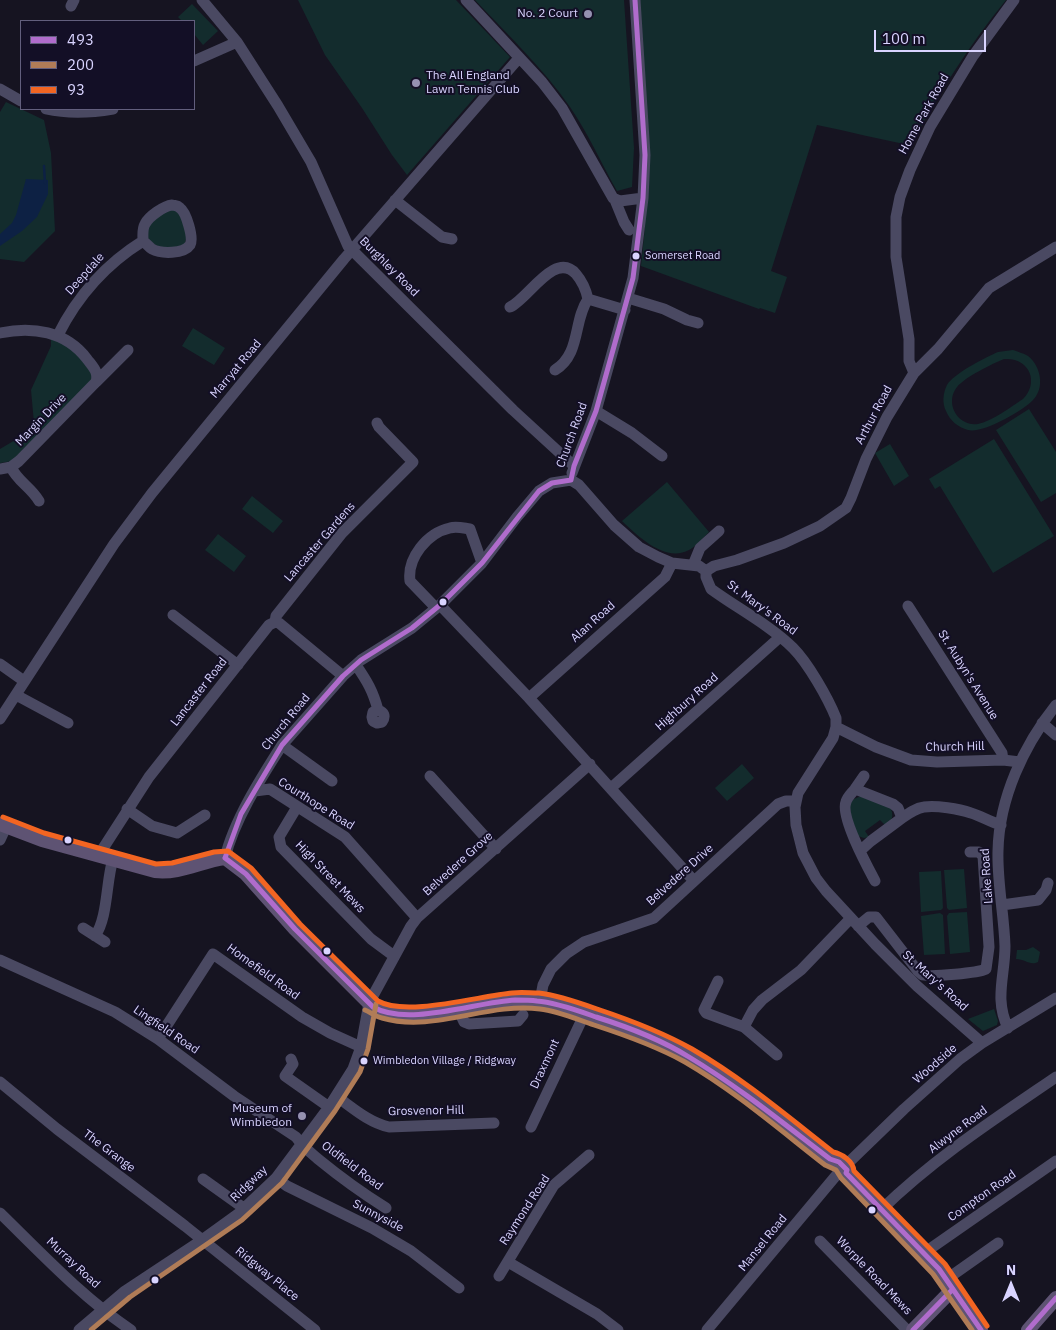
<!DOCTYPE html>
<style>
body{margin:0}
#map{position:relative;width:1056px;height:1330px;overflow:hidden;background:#161421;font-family:"IBM Plex Sans",sans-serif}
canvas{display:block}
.legend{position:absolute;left:20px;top:20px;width:175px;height:90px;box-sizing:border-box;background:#130f26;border:1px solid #625e7d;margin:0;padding:6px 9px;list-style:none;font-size:15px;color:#d9d4ff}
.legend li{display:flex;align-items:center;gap:10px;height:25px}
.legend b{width:25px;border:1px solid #625e7d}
.north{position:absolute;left:986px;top:1260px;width:50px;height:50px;-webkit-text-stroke:4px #130f26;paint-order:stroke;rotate:0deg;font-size:14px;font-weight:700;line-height:20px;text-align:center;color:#d9d4ff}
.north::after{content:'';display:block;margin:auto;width:18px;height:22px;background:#d9d4ff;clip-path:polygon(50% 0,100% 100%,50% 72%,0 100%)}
.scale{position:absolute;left:874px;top:30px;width:112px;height:22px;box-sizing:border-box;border:2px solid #d9d4ff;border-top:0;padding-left:6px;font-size:15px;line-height:18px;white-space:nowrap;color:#d9d4ff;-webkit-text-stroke:4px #130f26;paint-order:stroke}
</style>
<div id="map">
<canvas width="1056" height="1330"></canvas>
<ul class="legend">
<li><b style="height:6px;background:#b06ccc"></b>493</li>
<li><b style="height:6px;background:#b07c57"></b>200</li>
<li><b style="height:6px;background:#f26522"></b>93</li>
</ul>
<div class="north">N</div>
<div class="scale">100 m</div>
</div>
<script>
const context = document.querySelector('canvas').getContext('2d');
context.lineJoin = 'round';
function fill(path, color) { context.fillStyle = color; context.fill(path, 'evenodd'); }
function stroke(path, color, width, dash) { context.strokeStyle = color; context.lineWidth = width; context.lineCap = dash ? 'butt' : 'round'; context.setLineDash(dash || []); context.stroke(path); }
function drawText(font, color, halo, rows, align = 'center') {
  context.font = font + ' "IBM Plex Sans",sans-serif'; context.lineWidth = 4; context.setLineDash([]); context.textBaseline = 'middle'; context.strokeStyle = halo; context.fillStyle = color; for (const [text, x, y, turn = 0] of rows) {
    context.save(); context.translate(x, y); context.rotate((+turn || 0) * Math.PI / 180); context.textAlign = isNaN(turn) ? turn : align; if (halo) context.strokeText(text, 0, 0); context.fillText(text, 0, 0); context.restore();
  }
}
const green = new Path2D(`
 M 298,0 L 456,0 L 510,57 L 407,175 L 392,155 L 362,108 L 325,55 Z
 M 475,0 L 624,0 L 634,148 L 632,187 L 617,191 C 601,163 588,133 570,107 C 543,68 507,34 475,0 Z
 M 640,0 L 1006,0 C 970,44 938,94 911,145 C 880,140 849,131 817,125 L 771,271 L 787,277 L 775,313 L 760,308 L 759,309 L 641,266 L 645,227 Z
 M 192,4 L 218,31 L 203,45 L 194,34 L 194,21 L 182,21 L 178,17 Z
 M 6,102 L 44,120 L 51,153 L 55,231 L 24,262 L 0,259 L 0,112 Z
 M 168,208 L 180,212 L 187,234 L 185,244 C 171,251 157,250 148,238 L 148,223 Z
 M 193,328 L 225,348 L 214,365 L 182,346 Z
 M 46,335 L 74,350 L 93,375 L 93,381 L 12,461 L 0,463 L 0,449 L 27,433 L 34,423 L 31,390 L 51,346 L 51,340 Z
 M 1013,350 C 1018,352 1023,353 1028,356 C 1041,366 1045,388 1033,400 C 1023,411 982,434 968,430 C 958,427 950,421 946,411 C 942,403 943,393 947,385 C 953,374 986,357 998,352 C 1003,351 1008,351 1013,350 ZM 1004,359 C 1029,357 1040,382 1023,399 C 1011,407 992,421 978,424 C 958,427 944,403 957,387 C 965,377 992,364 1004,359 Z
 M 1029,409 L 1056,452 L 1056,493 L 1041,502 L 996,430 Z
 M 994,439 L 1054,536 L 993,573 L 940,486 L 935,489 L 929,479 Z
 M 890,444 L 909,476 L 894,486 L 875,453 Z
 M 667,482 L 709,532 C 703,538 697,546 689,550 C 665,563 638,536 622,521 Z
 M 252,496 L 283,521 L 273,533 L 242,509 Z
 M 218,534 L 246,556 L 234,572 L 205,550 Z
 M 742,764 L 754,778 L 727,801 L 715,788 Z
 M 861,796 L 890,807 C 894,815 893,820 886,826 L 880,820 L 865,831 L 869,837 L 864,838 L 858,836 L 854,830 L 849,804 L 854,799 Z
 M 964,869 L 967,908 L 949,910 L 947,908 L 944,870 Z
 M 941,871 L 943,908 L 941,910 L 921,912 L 919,872 Z
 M 967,912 L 970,952 L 950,954 L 947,916 L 949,913 Z
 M 940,913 L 943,915 L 945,954 L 924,955 L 921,916 Z
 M 1033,947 L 1040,952 L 1038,962 C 1030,966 1025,959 1016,959 L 1017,950 L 1026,950 Z
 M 994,1009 L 998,1021 L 997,1025 L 983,1031 L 968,1019 Z`);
const water = new Path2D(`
 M 26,179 L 48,180 L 48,194 L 37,217 L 22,231 L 0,246 L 0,234 L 12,223 L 16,215 Z`);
const stream = new Path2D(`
 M 44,166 L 45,183`);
const minor = new Path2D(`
 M 202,0 L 237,42 L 278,106 L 311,162 L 348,246 L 513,410 L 574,466
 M 466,0 L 542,82 L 562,108 L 613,198 L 620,201 L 643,198
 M 71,6 L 74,0
 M 194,61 L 237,42
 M 0,89 L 21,101
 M 46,109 C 69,114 90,113 113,109
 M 395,200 L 442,237 L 452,239
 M 615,200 L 624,222 L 629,230
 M 172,205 C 176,206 177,205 180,208 C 186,212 194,238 190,245 C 184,254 161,254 152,249 C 149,247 146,243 143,241 C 143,235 142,229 145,224 C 149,216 164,206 172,205 Z
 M 628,298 L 664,309 L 687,320 L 698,323
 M 510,307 C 528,299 555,250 576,274 C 582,281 586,290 588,299 L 625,310
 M 0,333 C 32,326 66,331 87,359 C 93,367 99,372 96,382 L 19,461 L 11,467 L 0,469
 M 58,335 C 78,295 106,264 143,241
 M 555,370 C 581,354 573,321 588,299
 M 914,373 L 909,361 L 909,339 L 896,257 L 896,217 L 900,197 L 910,170 L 930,127 L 973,56 L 1014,0
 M 96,382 L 128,350
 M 596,411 L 632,433 L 662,456
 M 11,467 C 17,481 31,487 39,501
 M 572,473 L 596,411 L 633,278 L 643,198 L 645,155 L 635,0
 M 571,480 L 579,485 L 614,525 L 639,547 L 658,557 L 672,563 L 699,566 L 706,571
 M 693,565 L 700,548 L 719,531
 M 706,571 L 706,577 L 711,589 C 737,608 771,626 793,648 C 808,663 828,698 836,718 L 836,727 L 833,738 L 798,793 L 795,807 L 796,825 L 803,853 L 816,878 L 826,891 L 875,944 L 917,986 L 982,1043
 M 706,571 L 714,566 L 737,560 L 784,543 L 820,526 L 846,508 L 851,498 L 866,459 L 887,417 L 914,373 L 938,349 L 989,288 L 1056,247
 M 440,605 L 529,698 L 694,881
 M 908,606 L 1002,753 L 1003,760
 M 436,608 L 410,581 C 407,558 427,533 450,528 C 456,526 463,528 470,529 L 482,563
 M 173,615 L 238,665
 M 275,622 L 276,616 L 342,533 L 413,462 L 379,427 L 377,423
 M 275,622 L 279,623 L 343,676
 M 0,664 L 24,681
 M 356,665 C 367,681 373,691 378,710 L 373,712 L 372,717 L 373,721 L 377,723 L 382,722 C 386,716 384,712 378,710
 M 16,695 L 68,723
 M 529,698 L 665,577 L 672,563
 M 0,719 L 114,544 L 152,493 L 344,259 L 519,58
 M 1042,723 L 1056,735
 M 836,727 L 876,747 L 911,760 L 937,762 L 1003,760 L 1020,762
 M 282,745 L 332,781
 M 430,776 L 496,849
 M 611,788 L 780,637
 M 855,789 L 864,776
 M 255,791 L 270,789 L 345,837 L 417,918
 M 297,807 L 279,837 L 281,847 L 371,939 L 394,956
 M 127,809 L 152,826 L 177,833 L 205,815
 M 902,818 C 909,813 916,808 924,807 C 936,805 959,809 971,813 C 981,816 990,822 1001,825
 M 0,840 L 6,827
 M 861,850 L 871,841 L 902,818 L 898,808 L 893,804 L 855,789 C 852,793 847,797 846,802 C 840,816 867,866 875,881
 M 97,855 L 102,850 L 149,777 L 269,625 L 275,622
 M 225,858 C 234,820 261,778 282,745 L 343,676 L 361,660 L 412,628 L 440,605 L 482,563 L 517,517 L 539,491 L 552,483 L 571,480
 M 1002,905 L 1038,900 L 1046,890 L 1048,883
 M 858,926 L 869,917 L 876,917 L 917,970 C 919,972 921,974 923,975 C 932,977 978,973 986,969 L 989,947 L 983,856 L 979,852 L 970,852
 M 83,928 L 105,942
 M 95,936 C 108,918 106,881 113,859
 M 0,960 L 115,1012 L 158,1039 L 234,1096 L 296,1137 C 302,1146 310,1152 318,1159 C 340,1177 362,1193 386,1208
 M 718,981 L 704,1010 L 706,1013 L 744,1027 L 777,1055
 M 540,1001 L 543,985 L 551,969 L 566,954 L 584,942 L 654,918 L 778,804 L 786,801 L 796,801
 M 458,1009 L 464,1022 L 469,1024 L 518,1021 L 523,1015
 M 744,1027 L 753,1010 L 762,1000 L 801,970 L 851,918
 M 1008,1028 C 994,999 1005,976 1005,946 C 1004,914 997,882 998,851 C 999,798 1024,745 1056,705
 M 158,1039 L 213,954 L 302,1017 L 330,1033 L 361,1047
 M 291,1059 L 293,1064 L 285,1076 L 329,1107
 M 0,1082 L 57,1129 L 185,1226 L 315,1330
 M 336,1096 C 353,1108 368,1122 389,1127 L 494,1123
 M 531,1127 L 585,1013
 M 844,1167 L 904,1109 L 960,1059 L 982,1043 L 1056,998
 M 276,1178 L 287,1186 L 372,1228 L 411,1251 L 459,1288
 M 203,1179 L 245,1209
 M 881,1210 C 933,1159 996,1118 1056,1077
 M 0,1213 C 42,1254 82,1297 131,1330
 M 820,1241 L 907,1330
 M 924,1253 L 1056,1161
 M 508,1262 L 597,1314 L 618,1330
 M 499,1276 L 554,1185 L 589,1155
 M 947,1279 L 998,1243
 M 79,1330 L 125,1291 L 202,1240 L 238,1214 L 276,1178 L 329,1107 L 353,1069 L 361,1047 L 369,1003 L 411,926 L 417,918 L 590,764
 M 707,1330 L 839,1172`);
const major = new Path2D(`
 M 0,824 L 42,840 L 155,871 C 180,874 201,861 225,858 L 246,874 L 295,929 L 373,1007 L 380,1011 L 407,1014 L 434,1013 L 514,1000 L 540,1001 L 585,1013 L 633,1029 L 688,1056 L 747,1095 L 830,1159 C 837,1159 842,1164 847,1170 L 846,1173 L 939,1269 L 981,1330
 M 913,1330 L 953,1289
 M 1028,1330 L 1056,1298`);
const bus1 = new Path2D(`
 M 571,480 L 574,466 L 596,411 L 633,278 L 643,198 L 645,155 L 635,0
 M 225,858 L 246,874 L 295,929 L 373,1007 C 408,1027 476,1002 515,1000 C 522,1000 530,1000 537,1001 C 555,1002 579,1011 596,1017 C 628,1027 660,1039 689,1057 C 739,1087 784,1124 830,1159 L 839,1162 L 847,1170 L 846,1173 L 939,1269 L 981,1330
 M 225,858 L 241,814 L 282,745 L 343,676 L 361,660 L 412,628 L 440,605 L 482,563 L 539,491 L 552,483 L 571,480
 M 913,1330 L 953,1289
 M 1028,1330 L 1056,1298`);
const bus2 = new Path2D(`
 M 365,1010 C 370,1012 376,1017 382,1018 C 434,1033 487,1002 540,1009 C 558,1011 576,1019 594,1025 C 625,1035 656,1046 685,1062 C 735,1091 780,1130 825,1165 L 836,1170 L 841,1178 L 933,1274 L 972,1330
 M 91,1330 L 130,1297 L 242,1220 L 282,1183 L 335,1111 L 360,1072 L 368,1049 L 376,1004`);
const bus3 = new Path2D(`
 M 3,817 L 44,833 L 156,864 L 172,863 L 214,852 L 228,851 L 251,868 L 300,924 L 378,1001 C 406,1017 479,996 512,993 C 521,992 530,993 539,993 C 557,995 580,1003 597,1009 C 630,1020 662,1032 692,1049 C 742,1078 787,1116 833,1152 C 842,1154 853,1161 854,1171 L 945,1264 L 987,1326`);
const markers = [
 [588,14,5,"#9591b1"],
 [416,83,5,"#9591b1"],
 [636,256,4.5,"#d9d4ff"],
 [443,602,4.5,"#d9d4ff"],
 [68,840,4.5,"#d9d4ff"],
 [327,951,4.5,"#d9d4ff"],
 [364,1061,4.5,"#d9d4ff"],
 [302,1116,5,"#9591b1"],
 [872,1210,4.5,"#d9d4ff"],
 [155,1280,4.5,"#d9d4ff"]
];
const busNames = [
 ["Somerset Road",645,256],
 ["Wimbledon Village / Ridgway",373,1061]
];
const poiNames = [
 ["No. 2 Court",578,14],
 ["The All England",426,76,"left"],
 ["Lawn Tennis Club",426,90,"left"],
 ["Museum of",292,1109],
 ["Wimbledon",292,1123]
];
const streetNames = [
 ["Home Park Road",924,114,-61],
 ["Burghley Road",389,267,45],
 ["Deepdale",85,274,-48],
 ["Marryat Road",236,369,-50],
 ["Arthur Road",874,415,-62],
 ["Margin Drive",41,420,-46],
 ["Church Road",572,435,-70],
 ["Lancaster Gardens",320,542,-49],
 ["St. Mary's Road",762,608,36],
 ["Alan Road",593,622,-42],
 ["St. Aubyn's Avenue",968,675,58],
 ["Lancaster Road",199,692,-52],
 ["Highbury Road",687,702,-42],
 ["Church Road",286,722,-51],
 ["Church Hill",955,747,-1],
 ["Courthope Road",316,804,32],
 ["Belvedere Grove",458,864,-42],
 ["Belvedere Drive",680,875,-42],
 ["Lake Road",987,876,-94],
 ["High Street Mews",330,877,46],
 ["Homefield Road",263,972,36],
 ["St. Mary's Road",935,981,42],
 ["Lingfield Road",166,1030,34],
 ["Draxmont",545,1064,-65],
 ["Woodside",935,1064,-41],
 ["Grosvenor Hill",426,1111,-1],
 ["Alwyne Road",958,1130,-37],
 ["The Grange",109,1151,37],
 ["Oldfield Road",352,1166,37],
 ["Ridgway",249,1184,-44],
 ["Compton Road",982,1196,-35],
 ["Raymond Road",525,1210,-57],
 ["Sunnyside",378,1216,28],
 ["Mansel Road",763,1243,-51],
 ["Murray Road",73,1263,43],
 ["Ridgway Place",267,1274,39],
 ["Worple Road Mews",874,1276,46]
];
fill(green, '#132c2d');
fill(water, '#0d2144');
stroke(stream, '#0d2144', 2.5);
stroke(minor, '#4a4962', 11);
stroke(major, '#5e5373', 14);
stroke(bus1, '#b06ccc', 5);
stroke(bus2, '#b07c57', 5);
stroke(bus3, '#f26522', 5);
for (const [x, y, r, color] of markers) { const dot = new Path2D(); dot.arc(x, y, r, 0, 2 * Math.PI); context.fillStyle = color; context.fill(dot); stroke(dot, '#130f26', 2); }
drawText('11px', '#d9d4ff', '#130f26', busNames, 'left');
drawText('12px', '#d9d4ff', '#130f26', poiNames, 'right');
drawText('12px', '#d9d4ff', '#130f26', streetNames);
</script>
